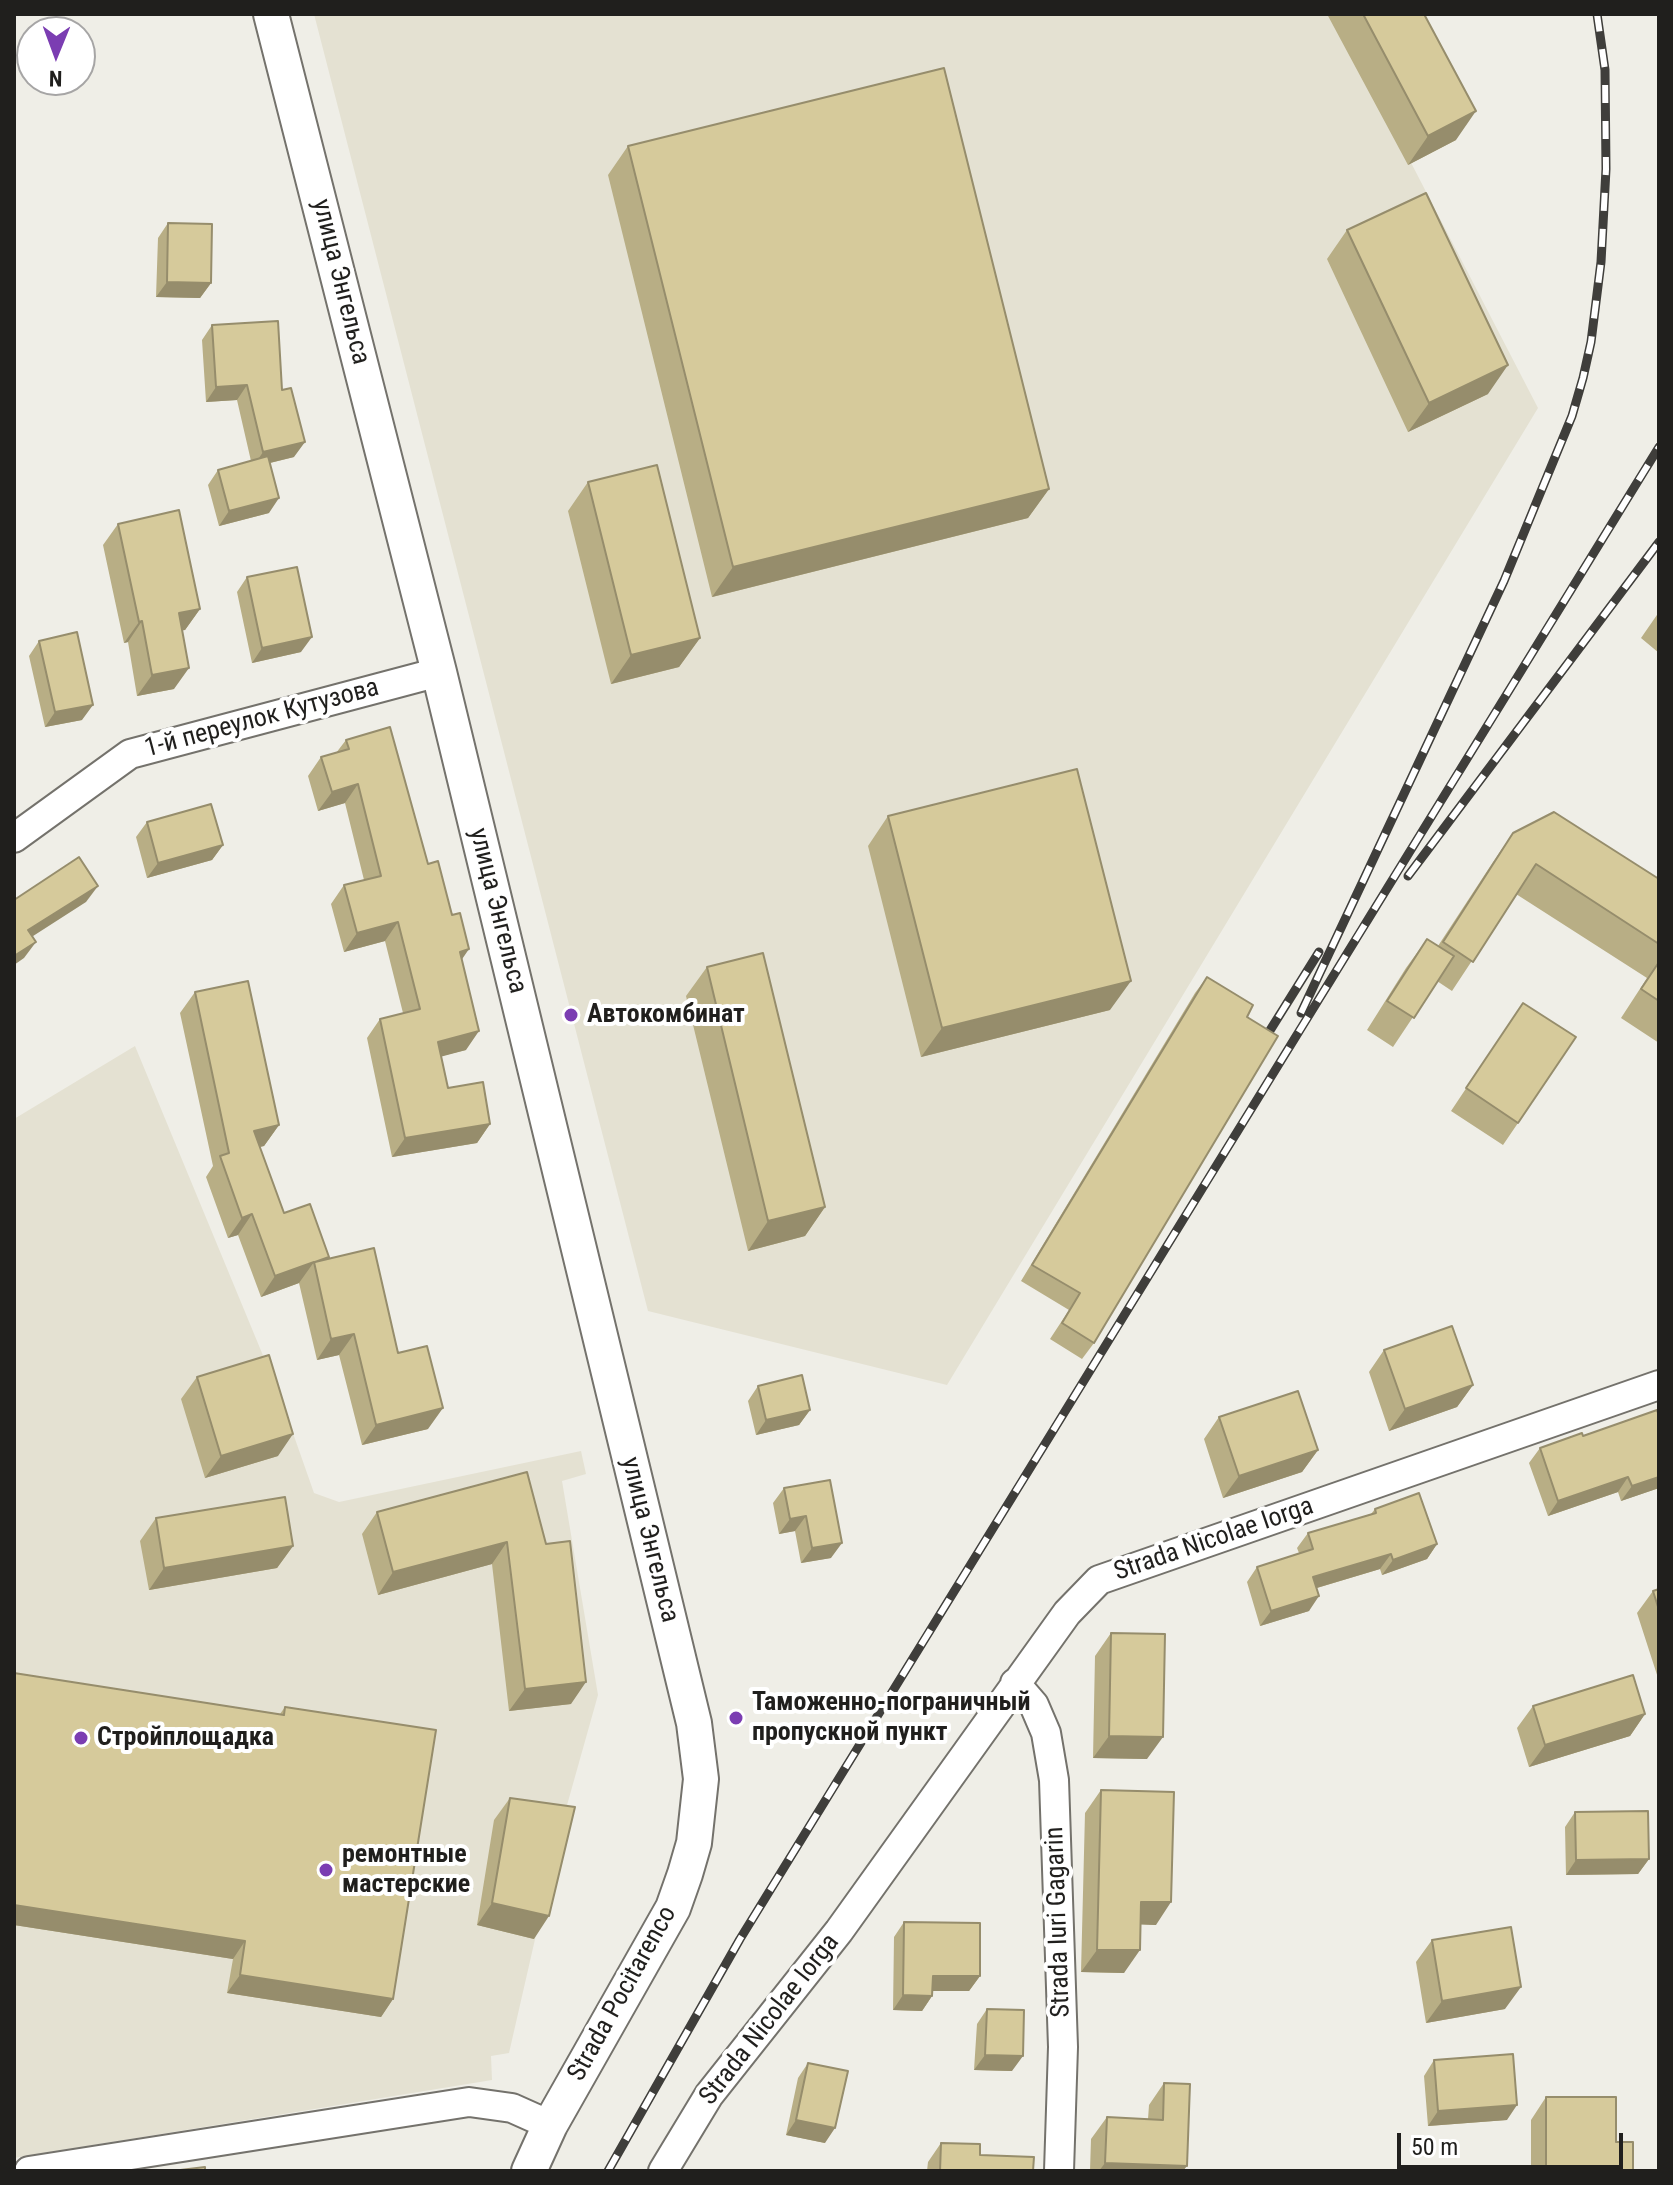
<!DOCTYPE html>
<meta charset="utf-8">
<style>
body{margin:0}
#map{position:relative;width:1673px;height:2185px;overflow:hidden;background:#efeee7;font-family:"Roboto Condensed",sans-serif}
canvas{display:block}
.frame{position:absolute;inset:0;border:16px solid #201f1d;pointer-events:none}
.north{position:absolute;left:16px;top:16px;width:80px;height:80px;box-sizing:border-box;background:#fff;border:2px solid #a6a5a5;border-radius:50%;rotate:181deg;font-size:22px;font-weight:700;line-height:32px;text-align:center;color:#201f1d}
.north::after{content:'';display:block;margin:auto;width:28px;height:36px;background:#7b3db2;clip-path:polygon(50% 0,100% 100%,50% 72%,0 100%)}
.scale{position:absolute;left:1397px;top:2133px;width:226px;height:36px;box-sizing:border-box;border:4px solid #201f1d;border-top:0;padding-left:10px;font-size:24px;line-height:28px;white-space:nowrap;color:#201f1d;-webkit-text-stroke:6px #fff;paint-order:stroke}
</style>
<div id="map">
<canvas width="1673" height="2185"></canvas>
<div class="frame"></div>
<div class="north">N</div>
<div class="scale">50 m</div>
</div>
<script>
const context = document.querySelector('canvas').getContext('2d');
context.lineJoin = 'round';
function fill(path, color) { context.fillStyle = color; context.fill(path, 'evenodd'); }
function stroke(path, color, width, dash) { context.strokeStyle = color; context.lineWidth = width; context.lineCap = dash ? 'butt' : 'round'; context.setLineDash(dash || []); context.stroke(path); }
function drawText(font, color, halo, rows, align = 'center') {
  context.font = font + ' "Roboto Condensed",sans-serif'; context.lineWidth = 8; context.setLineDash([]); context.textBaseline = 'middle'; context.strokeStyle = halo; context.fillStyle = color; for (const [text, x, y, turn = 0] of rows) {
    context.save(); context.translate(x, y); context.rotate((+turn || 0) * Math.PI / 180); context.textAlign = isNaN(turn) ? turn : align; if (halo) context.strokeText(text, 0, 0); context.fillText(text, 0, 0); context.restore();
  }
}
const built = new Path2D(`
 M 314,14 L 1334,14 L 1538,408 L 947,1385 L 648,1311 Z
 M 135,1046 L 281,1399 L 314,1493 L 339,1502 L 581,1451 L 586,1474 L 562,1481 L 598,1695 L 560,1830 L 509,2053 L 491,2056 L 492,2080 L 14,2158 L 14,1119 Z`);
const minor = new Path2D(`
 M 14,838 L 130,754 L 439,672
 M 1015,1683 L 1034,1705 L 1046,1733 L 1054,1780 L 1063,2047 L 1059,2171
 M 29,2171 L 469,2102 L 512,2108 L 550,2125
 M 663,2171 L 709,2095 L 839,1931 L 1067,1613 L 1099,1580 L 1659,1385`);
const tertiary = new Path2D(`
 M 271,14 L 439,672 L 694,1723 L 701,1779 L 694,1843 L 685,1874 L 673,1908 L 550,2125 L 529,2171`);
const rail = new Path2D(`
 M 1408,876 L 1659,542
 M 1301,1013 L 1504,581 L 1572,416 L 1583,378 L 1591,342 L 1601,262 L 1606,169 L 1605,70 L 1597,14
 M 1259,1048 L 1319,952
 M 608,2171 L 740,1939 L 1659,447`);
const wall = new Path2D(`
 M 1327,14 L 1424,14 L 1456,140 L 1408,165 Z
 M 628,146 L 1049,489 L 1028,518 L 712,597 L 608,175 Z
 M 168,223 L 211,283 L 200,298 L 156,297 L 158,238 Z
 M 1347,230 L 1488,394 L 1408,432 L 1327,259 Z
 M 212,325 L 282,390 L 294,457 L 270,463 L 269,513 L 219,526 L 208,485 L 218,470 L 251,461 L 237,400 L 206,402 L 202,340 Z
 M 588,482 L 700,638 L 679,667 L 611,684 L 568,511 Z
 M 118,524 L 200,609 L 185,630 L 182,630 L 174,689 L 137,696 L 128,642 L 124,643 L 103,545 Z
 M 247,577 L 301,652 L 252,663 L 237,592 Z
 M 1659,612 L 1659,653 L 1641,638 Z
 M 39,641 L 82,720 L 45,727 L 29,656 Z
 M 346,740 L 428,864 L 462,960 L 466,1050 L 441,1056 L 448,1088 L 490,1124 L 477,1143 L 392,1157 L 367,1038 L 380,1019 L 403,1013 L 385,941 L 344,952 L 331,904 L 344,885 L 364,880 L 345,803 L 318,811 L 308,776 L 321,757 L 336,753 Z
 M 888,816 L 1110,1010 L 921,1057 L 868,846 Z
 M 147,822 L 223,845 L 212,860 L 147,878 L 136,837 Z
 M 1513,833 L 1659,879 L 1659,1043 L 1621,1018 L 1647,978 L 1516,894 L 1452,991 L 1437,981 L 1393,1047 L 1367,1030 L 1406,968 L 1427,939 L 1438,946 L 1493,862 Z
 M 707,967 L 825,1207 L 805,1236 L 748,1251 L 686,996 Z
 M 1207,977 L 1247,1017 L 1094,1343 L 1082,1359 L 1050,1339 L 1069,1310 L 1021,1281 L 1195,993 Z
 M 195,992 L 279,1125 L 264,1146 L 260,1147 L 284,1213 L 329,1257 L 327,1259 L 398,1353 L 428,1429 L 362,1445 L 339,1355 L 317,1360 L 299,1283 L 261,1297 L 238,1235 L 228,1238 L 206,1177 L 213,1166 L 180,1013 Z
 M 1523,1003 L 1518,1123 L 1503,1145 L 1451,1111 Z
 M 1384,1350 L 1473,1385 L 1457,1407 L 1389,1431 L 1369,1372 Z
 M 197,1377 L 278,1456 L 205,1478 L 181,1399 Z
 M 758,1386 L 810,1410 L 799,1425 L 756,1435 L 748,1401 Z
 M 1659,1416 L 1659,1488 L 1621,1501 L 1618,1492 L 1548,1516 L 1529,1463 L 1540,1448 Z
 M 1219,1417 L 1318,1450 L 1302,1472 L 1223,1498 L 1204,1439 Z
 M 527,1472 L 571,1704 L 509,1711 L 492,1564 L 378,1595 L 362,1534 L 377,1512 Z
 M 830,1480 L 831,1558 L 801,1563 L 795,1531 L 779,1534 L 773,1503 L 784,1488 Z
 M 1375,1509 L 1437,1544 L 1427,1559 L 1382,1575 L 1380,1569 L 1317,1588 L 1309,1611 L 1260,1626 L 1247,1582 L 1257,1567 L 1299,1553 L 1297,1548 L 1308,1533 L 1371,1514 Z
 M 156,1518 L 293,1546 L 277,1568 L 149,1590 L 140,1541 Z
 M 1659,1589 L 1659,1681 L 1637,1613 L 1653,1591 Z
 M 1111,1633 L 1147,1759 L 1093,1758 L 1095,1656 Z
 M 14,1673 L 280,1714 L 285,1707 L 393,1999 L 381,2017 L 227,1993 L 233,1959 L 14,1925 Z
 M 1533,1706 L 1645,1714 L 1630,1736 L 1529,1767 L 1517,1728 Z
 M 1101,1790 L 1156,1925 L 1140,1924 L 1124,1973 L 1081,1972 L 1085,1813 Z
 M 510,1798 L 534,1939 L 477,1925 L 494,1820 Z
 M 1575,1812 L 1649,1859 L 1638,1874 L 1566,1875 L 1565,1827 Z
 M 904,1922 L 980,1976 L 969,1991 L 933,1991 L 932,1996 L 922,2011 L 893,2010 L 894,1937 Z
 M 1432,1940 L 1505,2009 L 1426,2023 L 1416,1962 Z
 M 987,2009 L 1012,2071 L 974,2070 L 977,2024 Z
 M 1434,2060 L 1507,2120 L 1428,2126 L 1424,2076 Z
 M 808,2063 L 825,2143 L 786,2135 L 798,2078 Z
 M 1164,2083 L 1183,2171 L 1090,2171 L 1091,2139 L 1107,2117 L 1148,2119 L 1149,2105 Z
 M 1546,2097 L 1616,2142 L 1633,2171 L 1531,2171 L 1531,2120 Z
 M 941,2143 L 980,2155 L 1033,2171 L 927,2171 L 928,2162 Z`);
const shadedWall = new Path2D(`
 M 1476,111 L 1456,140 L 1408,165 L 1428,136 Z
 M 167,282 L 211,283 L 200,298 L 156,297 Z
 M 1508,365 L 1488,394 L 1408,432 L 1429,403 Z
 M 247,385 L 237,400 L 206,402 L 216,387 Z
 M 305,442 L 294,457 L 253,467 L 263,452 Z
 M 1049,489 L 1028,518 L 712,597 L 733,567 Z
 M 279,498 L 269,513 L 219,526 L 229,511 Z
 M 200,609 L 185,630 L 164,634 L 179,613 Z
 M 142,621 L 128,642 L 124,643 L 139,622 Z
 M 312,637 L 301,652 L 252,663 L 262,648 Z
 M 700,638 L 679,667 L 611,684 L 631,655 Z
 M 189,668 L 174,689 L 137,696 L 152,675 Z
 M 93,705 L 82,720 L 45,727 L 55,712 Z
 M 358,784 L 345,803 L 318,811 L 332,792 Z
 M 223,845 L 212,860 L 147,878 L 158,863 Z
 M 98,886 L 86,902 L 16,947 L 28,930 Z
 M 398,922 L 385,941 L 344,952 L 357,933 Z
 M 36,942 L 24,958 L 14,965 L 14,956 Z
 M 469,949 L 456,968 L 460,952 Z
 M 1131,981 L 1110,1010 L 921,1057 L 942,1028 Z
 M 479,1031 L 466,1050 L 425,1061 L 438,1042 Z
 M 490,1124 L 477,1143 L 392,1157 L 405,1138 Z
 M 279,1125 L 264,1146 L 240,1151 L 254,1131 Z
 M 825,1207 L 805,1236 L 748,1251 L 768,1221 Z
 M 252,1214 L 238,1235 L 228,1238 L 242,1218 Z
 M 314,1262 L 299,1283 L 261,1297 L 275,1276 Z
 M 354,1334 L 339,1355 L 317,1360 L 331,1339 Z
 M 1473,1385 L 1457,1407 L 1389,1431 L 1405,1409 Z
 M 443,1408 L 428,1429 L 362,1445 L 376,1425 Z
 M 810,1410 L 799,1425 L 756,1435 L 766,1420 Z
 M 293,1434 L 278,1456 L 205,1478 L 221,1456 Z
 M 1318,1450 L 1302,1472 L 1223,1498 L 1239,1476 Z
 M 1628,1477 L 1618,1492 L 1548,1516 L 1558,1501 Z
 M 1659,1477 L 1659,1488 L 1621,1501 L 1632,1486 Z
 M 806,1516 L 795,1531 L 779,1534 L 790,1519 Z
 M 507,1542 L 492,1564 L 378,1595 L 393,1572 Z
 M 842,1543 L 831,1558 L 801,1563 L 812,1548 Z
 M 1437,1544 L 1427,1559 L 1382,1575 L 1393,1560 Z
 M 293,1546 L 277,1568 L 149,1590 L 164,1568 Z
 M 1391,1554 L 1380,1569 L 1303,1592 L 1313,1577 Z
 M 1319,1596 L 1309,1611 L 1260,1626 L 1271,1611 Z
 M 586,1682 L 571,1704 L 509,1711 L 525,1689 Z
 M 1645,1714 L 1630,1736 L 1529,1767 L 1545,1745 Z
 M 1109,1736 L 1163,1737 L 1147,1759 L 1093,1758 Z
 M 1649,1859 L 1638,1874 L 1566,1875 L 1576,1860 Z
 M 1141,1902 L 1171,1902 L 1156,1925 L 1125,1924 Z
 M 492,1903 L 549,1916 L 534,1939 L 477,1925 Z
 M 14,1905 L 245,1941 L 233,1959 L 14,1925 Z
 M 1097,1950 L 1140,1950 L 1124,1973 L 1081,1972 Z
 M 240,1975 L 393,1999 L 381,2017 L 227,1993 Z
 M 933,1976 L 980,1976 L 969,1991 L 922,1991 Z
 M 1521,1987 L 1505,2009 L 1426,2023 L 1442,2001 Z
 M 903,1995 L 932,1996 L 922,2011 L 893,2010 Z
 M 985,2055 L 1023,2056 L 1012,2071 L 974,2070 Z
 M 1517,2105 L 1507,2120 L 1428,2126 L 1438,2111 Z
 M 796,2120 L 835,2128 L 825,2143 L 786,2135 Z
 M 1105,2163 L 1187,2166 L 1183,2171 L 1099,2171 Z`);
const building = new Path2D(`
 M 1363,14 L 1424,14 L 1476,111 L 1428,136 Z
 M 944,68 L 1049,489 L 733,567 L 628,146 Z
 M 1426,193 L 1508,365 L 1429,403 L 1347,230 Z
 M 168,223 L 212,224 L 211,283 L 167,282 Z
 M 278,321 L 282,390 L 291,388 L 305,442 L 263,452 L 247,385 L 216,387 L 212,325 Z
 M 268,456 L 279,498 L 229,511 L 218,470 Z
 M 657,465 L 700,638 L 631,655 L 588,482 Z
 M 179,510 L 200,609 L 179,613 L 189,668 L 152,675 L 142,621 L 139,622 L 118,524 Z
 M 297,567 L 312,637 L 262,648 L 247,577 Z
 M 77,632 L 93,705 L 55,712 L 39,641 Z
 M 390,727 L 428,864 L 438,861 L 452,915 L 460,913 L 469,949 L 460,952 L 479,1031 L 438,1042 L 448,1088 L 483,1082 L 490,1124 L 405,1138 L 380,1019 L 420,1009 L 398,922 L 357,933 L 344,885 L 381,876 L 358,784 L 332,792 L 321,757 L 349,749 L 346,740 Z
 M 1077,769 L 1131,981 L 942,1028 L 888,816 Z
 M 211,804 L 223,845 L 158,863 L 147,822 Z
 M 1554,812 L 1659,879 L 1659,944 L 1536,864 L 1473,962 L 1443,942 L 1513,833 Z
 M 79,857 L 98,886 L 28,930 L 36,942 L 14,956 L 14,900 Z
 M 1427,939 L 1454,956 L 1414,1018 L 1387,1001 Z
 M 763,953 L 825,1207 L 768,1221 L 707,967 Z
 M 1659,962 L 1659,1001 L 1641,989 Z
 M 1207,977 L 1253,1005 L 1247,1017 L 1278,1036 L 1094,1343 L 1062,1323 L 1080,1293 L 1032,1265 Z
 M 248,981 L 279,1125 L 254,1131 L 284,1213 L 310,1204 L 329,1257 L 315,1262 L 374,1248 L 398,1353 L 427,1346 L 443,1408 L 376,1425 L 354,1334 L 331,1339 L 314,1262 L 275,1276 L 252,1214 L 242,1218 L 220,1156 L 229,1153 L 195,992 Z
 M 1523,1003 L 1576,1037 L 1518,1123 L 1466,1088 Z
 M 1452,1326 L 1473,1385 L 1405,1409 L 1384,1350 Z
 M 269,1355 L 293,1434 L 221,1456 L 197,1377 Z
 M 802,1375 L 810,1410 L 766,1420 L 758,1386 Z
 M 1298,1391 L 1318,1450 L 1239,1476 L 1219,1417 Z
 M 1657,1410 L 1659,1416 L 1659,1477 L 1632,1486 L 1628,1477 L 1558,1501 L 1540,1448 L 1582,1433 L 1583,1436 Z
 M 527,1472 L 546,1544 L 570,1541 L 586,1682 L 525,1689 L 507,1542 L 393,1572 L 377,1512 Z
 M 830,1480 L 842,1543 L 812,1548 L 806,1516 L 790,1519 L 784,1488 Z
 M 1419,1493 L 1437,1544 L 1393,1560 L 1391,1554 L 1313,1577 L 1319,1596 L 1271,1611 L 1257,1567 L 1313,1549 L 1308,1533 L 1376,1513 L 1375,1509 Z
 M 285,1497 L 293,1546 L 164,1568 L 156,1518 Z
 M 1659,1589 L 1659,1610 L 1653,1591 Z
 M 1111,1633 L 1165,1634 L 1163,1737 L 1109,1736 Z
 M 14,1673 L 284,1715 L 285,1707 L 436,1730 L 393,1999 L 240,1975 L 245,1941 L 14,1905 Z
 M 1633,1675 L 1645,1714 L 1545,1745 L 1533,1706 Z
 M 1101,1790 L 1174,1792 L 1171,1902 L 1141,1902 L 1140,1950 L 1097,1950 Z
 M 510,1798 L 575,1807 L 549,1916 L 492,1903 Z
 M 1648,1811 L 1649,1859 L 1576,1860 L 1575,1812 Z
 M 904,1922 L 980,1923 L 980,1976 L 933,1976 L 932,1996 L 903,1995 Z
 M 1511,1927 L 1521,1987 L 1442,2001 L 1432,1940 Z
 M 987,2009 L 1024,2010 L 1023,2056 L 985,2055 Z
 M 1513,2054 L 1517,2105 L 1438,2111 L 1434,2060 Z
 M 808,2063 L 848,2071 L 835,2128 L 796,2120 Z
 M 1164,2083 L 1190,2084 L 1187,2166 L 1105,2163 L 1107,2117 L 1163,2120 Z
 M 1546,2097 L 1616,2097 L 1616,2142 L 1633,2142 L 1633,2171 L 1546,2171 Z
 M 941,2143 L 980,2144 L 980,2155 L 1034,2157 L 1033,2171 L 940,2171 Z
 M 205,2167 L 205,2171 L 172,2171 Z`);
const markers = [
 [571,1015,8,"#7b3db2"],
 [736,1718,8,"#7b3db2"],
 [81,1738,8,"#7b3db2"],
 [326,1870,8,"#7b3db2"]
];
const streetNames = [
 ["улица Энгельса",340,282,76],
 ["1-й переулок Кутузова",262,719,-15],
 ["улица Энгельса",497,911,76],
 ["улица Энгельса",649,1540,76],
 ["Strada Nicolae Iorga",1214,1540,-19],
 ["Strada Iuri Gagarin",1059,1922,-92],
 ["Strada Pocitarenco",623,1994,-61],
 ["Strada Nicolae Iorga",770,2020,-52]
];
const poiNames = [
 ["Автокомбинат",587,1015],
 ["Таможенно-пограничный",752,1703],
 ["пропускной пункт",752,1733],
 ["Стройплощадка",97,1738],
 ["ремонтные",342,1855],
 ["мастерские",342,1885]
];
fill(built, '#e4e1d2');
stroke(minor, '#74726c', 32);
stroke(tertiary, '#74726c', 38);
stroke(minor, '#fff', 28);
stroke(tertiary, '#fff', 34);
stroke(rail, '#3f3e3b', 9);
stroke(rail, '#fff', 6, [18]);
fill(wall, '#b8ae85');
fill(shadedWall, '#968d6c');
fill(building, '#d6ca9b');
stroke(building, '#968d6c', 2);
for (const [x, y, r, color] of markers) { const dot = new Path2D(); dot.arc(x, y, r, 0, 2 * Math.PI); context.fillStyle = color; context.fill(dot); stroke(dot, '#fff', 3); }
drawText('26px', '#201f1d', '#fff', streetNames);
drawText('bold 26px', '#201f1d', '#fff', poiNames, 'left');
</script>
